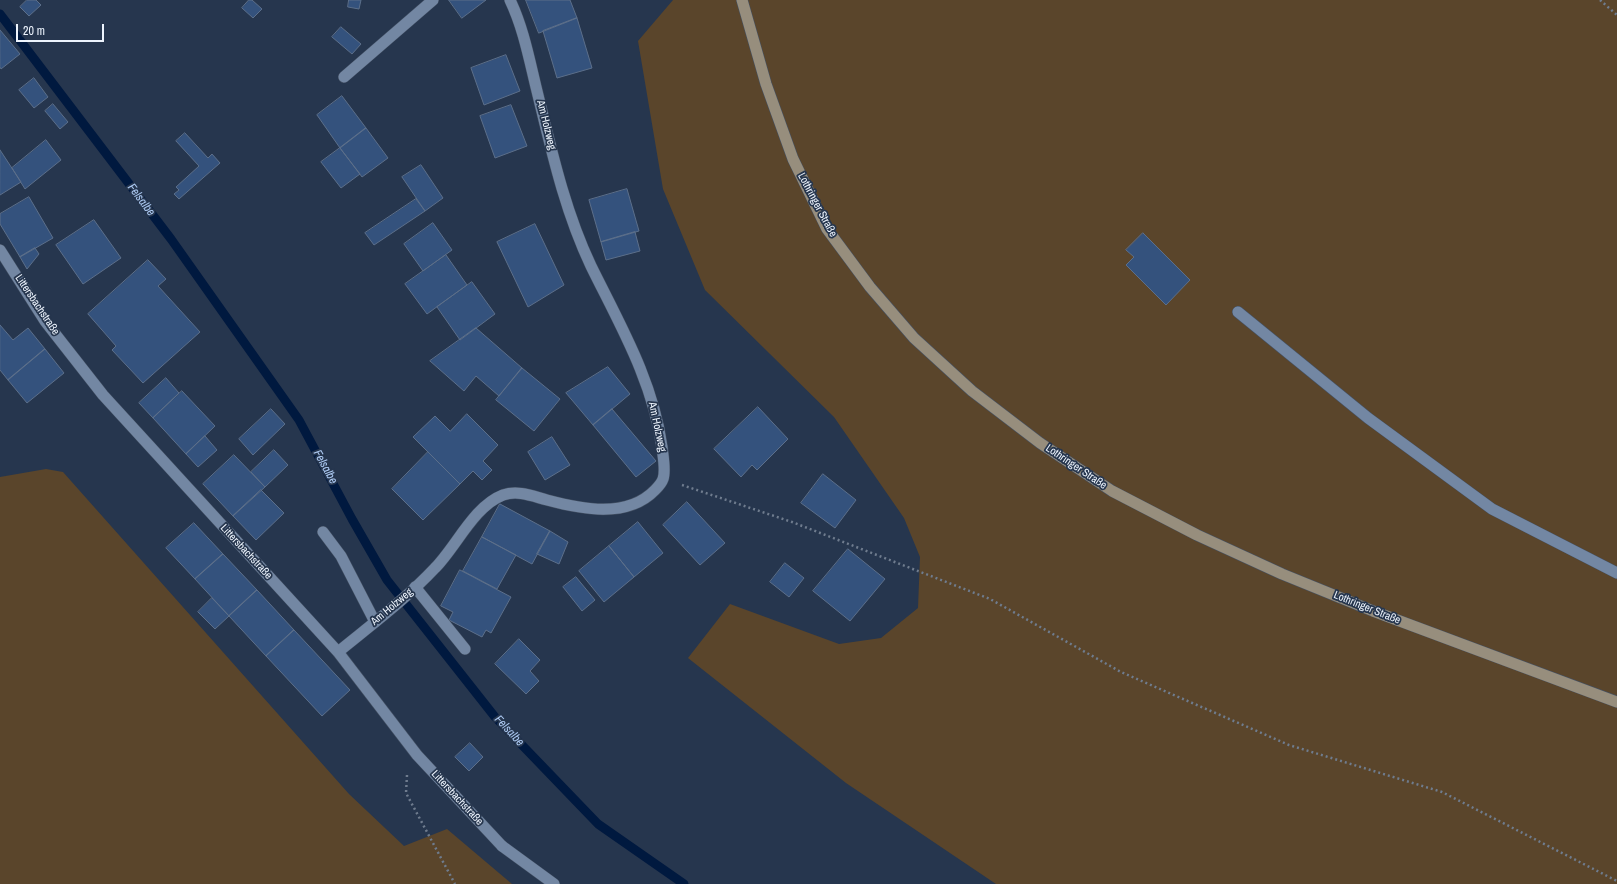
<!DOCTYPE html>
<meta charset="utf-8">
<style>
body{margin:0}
#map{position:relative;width:1617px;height:884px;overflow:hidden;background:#26364e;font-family:"Archivo Narrow",sans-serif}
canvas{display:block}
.scale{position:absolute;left:16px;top:24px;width:88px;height:18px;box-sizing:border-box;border:2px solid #edf4fd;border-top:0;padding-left:5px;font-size:12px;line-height:14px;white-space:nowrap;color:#edf4fd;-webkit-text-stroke:3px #26364e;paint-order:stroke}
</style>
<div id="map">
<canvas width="1617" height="884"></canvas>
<div class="scale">20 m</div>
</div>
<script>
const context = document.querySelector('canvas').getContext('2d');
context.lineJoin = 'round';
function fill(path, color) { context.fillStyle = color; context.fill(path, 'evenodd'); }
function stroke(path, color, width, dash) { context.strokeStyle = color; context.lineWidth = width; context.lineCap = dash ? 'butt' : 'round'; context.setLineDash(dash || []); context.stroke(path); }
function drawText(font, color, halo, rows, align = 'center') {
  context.font = font + ' "Archivo Narrow",sans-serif'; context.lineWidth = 3.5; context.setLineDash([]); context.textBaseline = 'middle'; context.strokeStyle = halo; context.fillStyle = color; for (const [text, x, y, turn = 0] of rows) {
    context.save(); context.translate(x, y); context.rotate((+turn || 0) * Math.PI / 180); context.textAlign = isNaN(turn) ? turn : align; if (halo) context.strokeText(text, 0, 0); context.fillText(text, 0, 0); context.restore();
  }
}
const green = new Path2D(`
 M 673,0 L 1617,0 L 1617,884 L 996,884 L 846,783 L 688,658 L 730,604 L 839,644 L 881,638 L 918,608 L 920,557 L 904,518 L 834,417 L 705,290 L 663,189 L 638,41 Z
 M 46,469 L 63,472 L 349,794 L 404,846 L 447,829 L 512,884 L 0,884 L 0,477 Z`);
const stream = new Path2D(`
 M 0,14 L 171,239 L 299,420 L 352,519 L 387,580 L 495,717 L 598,824 L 684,884`);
const building = new Path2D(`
 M 27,0 L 36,0 L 41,5 L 29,16 L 20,7 Z
 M 249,0 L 252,0 L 262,9 L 253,18 L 242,8 Z
 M 349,0 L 361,0 L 359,9 L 348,7 Z
 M 449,0 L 486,0 L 462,18 Z
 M 526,0 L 570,0 L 577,18 L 539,33 Z
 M 577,18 L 592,68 L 557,78 L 543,31 Z
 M 341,27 L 361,44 L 352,54 L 332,37 Z
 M 0,30 L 20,54 L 1,69 L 0,67 Z
 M 506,55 L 520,91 L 484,105 L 471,68 Z
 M 34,78 L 48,97 L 34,108 L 19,90 Z
 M 342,96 L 366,128 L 340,148 L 317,115 Z
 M 53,104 L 68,122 L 60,129 L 45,111 Z
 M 511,105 L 527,146 L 495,158 L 480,116 Z
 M 366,128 L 388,158 L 362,177 L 340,148 Z
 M 185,133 L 208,158 L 212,154 L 220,163 L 179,199 L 174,194 L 179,190 L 176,187 L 199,166 L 176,141 Z
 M 46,140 L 61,160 L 25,189 L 12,168 Z
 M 340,148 L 360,174 L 341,188 L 321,162 Z
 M 0,150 L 21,182 L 0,195 Z
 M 421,165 L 443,198 L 425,211 L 402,177 Z
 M 627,189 L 639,231 L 601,242 L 589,200 Z
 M 29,197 L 53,238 L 20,257 L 0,224 L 0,214 Z
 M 416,199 L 425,211 L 374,245 L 365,233 Z
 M 94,220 L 121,258 L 83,284 L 56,245 Z
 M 433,223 L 452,250 L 423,271 L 404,244 Z
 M 535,224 L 564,285 L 528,307 L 497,242 Z
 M 635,232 L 640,251 L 606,260 L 601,242 Z
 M 1143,233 L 1190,280 L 1166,305 L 1126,265 L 1134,257 L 1126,250 Z
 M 35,248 L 39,254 L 27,269 L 20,257 Z
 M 446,255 L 467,285 L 427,314 L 405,284 Z
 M 148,260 L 166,279 L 158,286 L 200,332 L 143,383 L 112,350 L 116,346 L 88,314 Z
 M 472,282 L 495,314 L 460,340 L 437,307 Z
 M 0,325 L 13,340 L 28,328 L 45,349 L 8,380 L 0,370 Z
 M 476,328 L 522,368 L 499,396 L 476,376 L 464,391 L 430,361 Z
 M 45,349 L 64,373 L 27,403 L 8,380 Z
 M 608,367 L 630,394 L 593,425 L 566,393 Z
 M 522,368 L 560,399 L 534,431 L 496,400 Z
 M 166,378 L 179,393 L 153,418 L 139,403 Z
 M 182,391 L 215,426 L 186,454 L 153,418 Z
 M 758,407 L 788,439 L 757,470 L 752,465 L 741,477 L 714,449 Z
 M 271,409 L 285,424 L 253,455 L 239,439 Z
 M 612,409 L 656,461 L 636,477 L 593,425 Z
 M 467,414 L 498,445 L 483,461 L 492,470 L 482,480 L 473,471 L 460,484 L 413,437 L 435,416 L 450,431 Z
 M 205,436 L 217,450 L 198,467 L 186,454 Z
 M 552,437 L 570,465 L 545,480 L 528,452 Z
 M 274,450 L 288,465 L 265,487 L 251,472 Z
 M 428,452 L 460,484 L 423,520 L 392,489 Z
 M 234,455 L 265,487 L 233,516 L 203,484 Z
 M 823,474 L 856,500 L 835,528 L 801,503 Z
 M 261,490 L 284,513 L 256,540 L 233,516 Z
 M 687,502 L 725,543 L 700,565 L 663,525 Z
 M 500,504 L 550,531 L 532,564 L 482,537 Z
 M 638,522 L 663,553 L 634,577 L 609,546 Z
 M 194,523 L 223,554 L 195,579 L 166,548 Z
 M 550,531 L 568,542 L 559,564 L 537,554 Z
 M 482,537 L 516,555 L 497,589 L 463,571 Z
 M 609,546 L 634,577 L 604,602 L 579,571 Z
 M 848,549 L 885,579 L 850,621 L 813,591 Z
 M 223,554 L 257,590 L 229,616 L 195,579 Z
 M 785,563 L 804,578 L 789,597 L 770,582 Z
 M 460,570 L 511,597 L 491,633 L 486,630 L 482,637 L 449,620 L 453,612 L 441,606 Z
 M 576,577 L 595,600 L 582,611 L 563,587 Z
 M 257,590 L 294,630 L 266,656 L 229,616 Z
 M 212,598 L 229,616 L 215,629 L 198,612 Z
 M 294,630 L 350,690 L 322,716 L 266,656 Z
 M 519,639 L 540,660 L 530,671 L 539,681 L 526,694 L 495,664 Z
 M 470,743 L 483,757 L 469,771 L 455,757 Z`);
const path = new Path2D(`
 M 1600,0 L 1617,15
 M 682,485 L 792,522 L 990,599 L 1121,672 L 1289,745 L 1442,792 L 1617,881
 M 407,775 L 406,793 L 455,884`);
const service = new Path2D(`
 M 344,77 L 433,0
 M 1238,312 L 1368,418 L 1492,509 L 1617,573
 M 323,532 L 341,556 L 375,622
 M 415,587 L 465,649
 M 502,846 L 554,884`);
const minor = new Path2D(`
 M 0,250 L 45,321 L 103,395 L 338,652 L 417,755 L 502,846
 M 338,652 C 371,625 406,599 435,568 C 456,547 474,506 503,495 C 518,490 532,496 547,500 C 581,509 627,519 655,490 C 657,488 662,482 663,479 C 666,471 663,456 662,447 C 653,381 620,325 591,266 C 564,209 551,148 536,87 C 529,58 523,27 510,0`);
const secondary = new Path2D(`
 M 742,0 L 766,84 L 793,159 L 827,229 L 870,287 L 914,338 L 972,391 L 1040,443 L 1112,491 L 1197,535 L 1282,574 L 1373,611 L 1617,702`);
const streetNames = [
 ["Am Holzweg",546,125,76],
 ["Lothringer Straße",817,205,62],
 ["Littersbachstraße",37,305,56],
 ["Am Holzweg",657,427,78],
 ["Lothringer Straße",1076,467,34],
 ["Littersbachstraße",246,552,47],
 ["Am Holzweg",392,607,-40],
 ["Lothringer Straße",1367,608,22],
 ["Littersbachstraße",457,798,47]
];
const waterNames = [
 ["Felsalbe",141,200,53],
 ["Felsalbe",325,467,61],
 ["Felsalbe",509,731,47]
];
fill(green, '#5a452b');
stroke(stream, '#00193f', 9);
fill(building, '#34527d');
stroke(building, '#5c6f8a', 1);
stroke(service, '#445164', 12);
stroke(minor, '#445164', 12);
stroke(secondary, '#445164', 12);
stroke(path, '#6f7c8e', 2.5, [2, 3]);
stroke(service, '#7387a3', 11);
stroke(minor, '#7387a3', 11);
stroke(secondary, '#978e7d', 11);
drawText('11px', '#edf4fd', '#26364e', streetNames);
drawText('italic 12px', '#adcaf3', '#26364e', waterNames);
</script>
